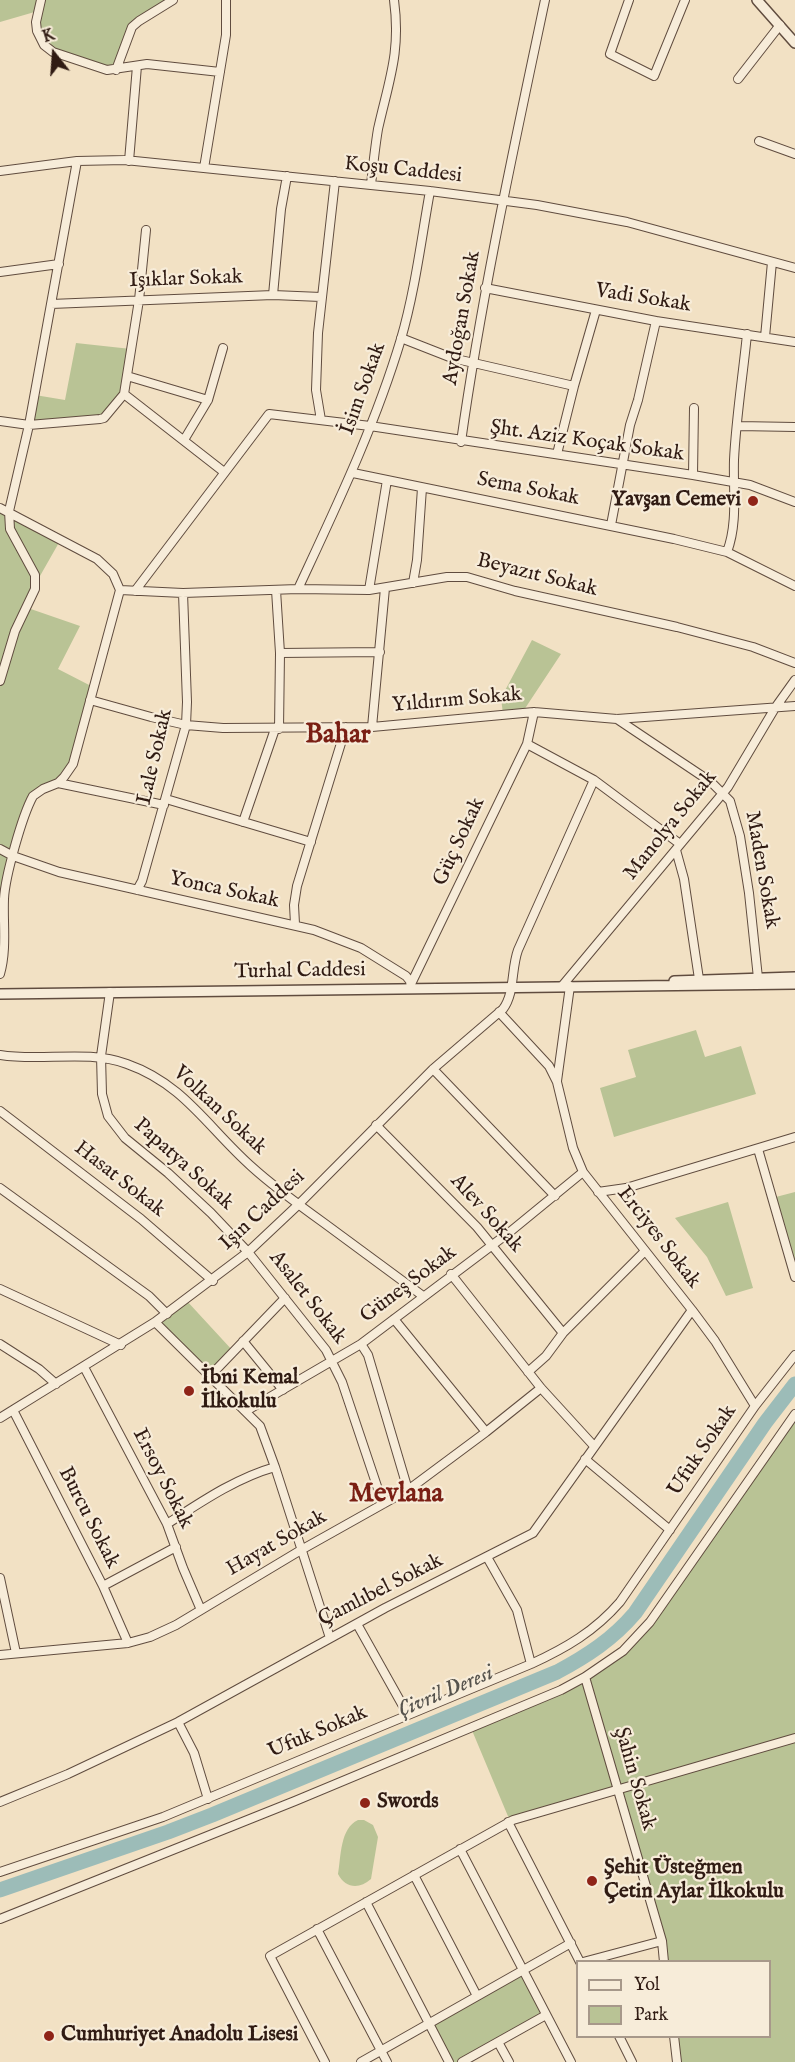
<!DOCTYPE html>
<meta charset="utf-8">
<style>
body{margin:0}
#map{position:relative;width:795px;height:2062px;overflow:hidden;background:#f2e1c4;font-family:"IM FELL English",serif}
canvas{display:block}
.legend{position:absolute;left:576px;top:1960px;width:195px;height:78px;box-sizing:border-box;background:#f7ecd9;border:2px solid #a7988a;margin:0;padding:8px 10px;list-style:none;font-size:18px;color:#301b13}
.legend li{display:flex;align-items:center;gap:12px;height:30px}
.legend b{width:30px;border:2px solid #a7988a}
.north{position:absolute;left:24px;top:24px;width:60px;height:60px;-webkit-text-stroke:4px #f7ecd9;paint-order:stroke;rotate:343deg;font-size:16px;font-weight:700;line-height:24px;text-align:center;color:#301b13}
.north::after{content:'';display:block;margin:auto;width:21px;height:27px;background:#301b13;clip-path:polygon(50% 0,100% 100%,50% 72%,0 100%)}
</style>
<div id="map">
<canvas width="795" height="2062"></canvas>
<ul class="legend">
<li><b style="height:8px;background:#f7ecd9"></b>Yol</li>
<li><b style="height:16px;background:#b9c395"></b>Park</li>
</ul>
<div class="north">K</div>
</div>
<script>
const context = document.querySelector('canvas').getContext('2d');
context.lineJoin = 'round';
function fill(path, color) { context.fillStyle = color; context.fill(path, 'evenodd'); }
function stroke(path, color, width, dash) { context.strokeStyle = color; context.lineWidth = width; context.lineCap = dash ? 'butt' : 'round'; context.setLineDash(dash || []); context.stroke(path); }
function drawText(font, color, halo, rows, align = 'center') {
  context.font = font + ' "IM FELL English",serif'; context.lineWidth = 4.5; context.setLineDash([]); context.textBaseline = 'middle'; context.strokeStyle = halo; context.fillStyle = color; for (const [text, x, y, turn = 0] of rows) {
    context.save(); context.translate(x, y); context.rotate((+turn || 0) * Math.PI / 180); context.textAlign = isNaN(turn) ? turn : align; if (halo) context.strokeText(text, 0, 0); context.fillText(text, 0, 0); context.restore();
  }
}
const green = new Path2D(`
 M 0,0 L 173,0 L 139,20 L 116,70 L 53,52 L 41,41 L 38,11 L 0,22 Z
 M 76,343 L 131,349 L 124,394 L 104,418 L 29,425 L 35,395 L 65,400 Z
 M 0,508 L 61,539 L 36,583 L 25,607 L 80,626 L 58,669 L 93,687 L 69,771 L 33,796 L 6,880 L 0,974 Z
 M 532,640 L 561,654 L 522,713 L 503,714 L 501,698 Z
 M 696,1030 L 705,1057 L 741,1046 L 756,1094 L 614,1137 L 600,1088 L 636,1077 L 628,1050 Z
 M 795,1192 L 795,1259 L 791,1262 L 772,1198 Z
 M 728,1202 L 753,1288 L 726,1296 L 707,1257 L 675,1218 Z
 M 186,1300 L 233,1351 L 211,1375 L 155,1322 Z
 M 795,1414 L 795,2062 L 672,2062 L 677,2060 L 674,2037 L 770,2036 L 770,1962 L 664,1961 L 618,1789 L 510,1821 L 471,1728 L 561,1690 L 638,1636 Z
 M 358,1820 L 364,1820 L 373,1825 L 378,1837 L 371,1879 C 359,1890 345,1888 338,1874 C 341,1857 340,1828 358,1820 Z
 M 523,1970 L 546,2015 L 462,2062 L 449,2062 L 428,2023 Z`);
const river = new Path2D(`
 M 0,1890 L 168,1832 L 212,1815 L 557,1672 C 587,1656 613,1639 635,1613 L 765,1423 L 795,1384`);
const minor = new Path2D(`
 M 41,0 L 36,22 L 37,31 L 44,45 L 53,52 L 107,70 L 147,64 L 220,72
 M 629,0 L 610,54 L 654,76 L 685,0
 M 116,70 L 132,27 L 139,21 L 173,0
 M 738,79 L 780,25
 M 759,141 L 795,154
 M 129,161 L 137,66
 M 204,168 L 226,35 L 226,0
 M 0,171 L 77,161 L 125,160 L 430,191 L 537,205 L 627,222 L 795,268
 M 371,185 C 373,166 375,147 378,129 C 389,80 401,52 394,0
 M 0,272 L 59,264
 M 485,288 L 656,321 L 795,342
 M 273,295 L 281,209 L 287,176
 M 51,304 L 273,295 L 321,297
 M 765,337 L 772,262
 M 401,338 L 452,358 L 574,386
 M 127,376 L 208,400
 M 124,394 L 224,472
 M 321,420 L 316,390 L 318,333 L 335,181
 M 0,421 L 29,425 L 100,419 L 104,418 L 124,394 L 139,300 L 146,230
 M 738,426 L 795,427
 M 184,440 L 208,400 L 223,348
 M 461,442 C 482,293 514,147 545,0
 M 557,454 L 574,386 L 596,310
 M 353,473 L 674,539 L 727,552 L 795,586
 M 693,475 L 694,408
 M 0,508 L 97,559 L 113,574 L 120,590 L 73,764 L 64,777 L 58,783
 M 611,525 L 630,425 L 638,400 L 656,321
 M 727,552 C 738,523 733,490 734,460 C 736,418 743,375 747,334
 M 413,583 L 417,560 L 422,488
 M 298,589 C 336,507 375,426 401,339 C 415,291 421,241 430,191
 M 120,590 L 183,593 L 298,589 L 369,590 L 447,577 L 467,577 L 515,591 L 677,627 L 753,647 L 795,663
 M 276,590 L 280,653 L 279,729
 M 369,590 L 387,480
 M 135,591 L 269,414 L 370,426 L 693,475 L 750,485 L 795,502
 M 280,653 L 380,652
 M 0,681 L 15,631 L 35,589 L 35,575 L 10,529 L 9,511 L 29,425 L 77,161
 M 90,700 L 151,717 L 186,725 L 223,728 L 372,727 L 534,712 L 617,719 L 795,706
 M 617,719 L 711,782 L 730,801 L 740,836 L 749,893 L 758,978
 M 372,727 L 385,588
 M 527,744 L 594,780 L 680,844
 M 166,799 L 311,842
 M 243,822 L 275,729
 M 0,849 L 13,856 L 59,872 L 314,930 L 361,948 L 406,976 L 410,981 L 411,988
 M 676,850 L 684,879 L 699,979
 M 137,890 L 142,881 L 186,725 L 187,702 L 183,593
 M 295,924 L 294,905 L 297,886 L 346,727
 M 0,974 C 7,949 3,924 4,899 C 5,877 22,816 33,796 L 43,789 L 58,783 L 164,805
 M 411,984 L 527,744 L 534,712
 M 562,986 L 728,787 L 775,708 L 795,680
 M 110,992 L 101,1056 L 102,1094 L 108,1116 L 125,1138 L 168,1173 L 211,1213 L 248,1252 L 326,1350 L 342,1382 L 383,1504
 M 499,1012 L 549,1066 L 557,1082 L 573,1148 L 583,1172 L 692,1310 L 715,1341 L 755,1406
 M 0,1055 C 42,1062 86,1049 127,1064 C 184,1084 208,1128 252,1167 C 274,1187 299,1205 324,1223 C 357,1247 390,1272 423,1296
 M 433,1069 L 555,1196
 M 557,1081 L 570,986
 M 0,1111 L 141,1219 L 213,1281
 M 376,1125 L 477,1227 L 563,1333
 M 758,1149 L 795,1277
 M 0,1188 L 149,1296 L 167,1314
 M 598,1192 L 626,1188 L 795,1137
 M 451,1274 L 541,1388 L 594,1446
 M 0,1289 L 121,1345
 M 394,1319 L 486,1432
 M 155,1322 L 260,1426 L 275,1467 L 330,1638
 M 243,1341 L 283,1390
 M 0,1344 L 39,1369 L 56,1384
 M 361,1344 L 368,1355 L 408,1490
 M 84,1367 L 167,1524 L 183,1568 L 201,1610
 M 528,1372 L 546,1356 L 563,1333 L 645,1251
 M 211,1375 L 285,1298
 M 13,1410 L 103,1586 L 128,1643
 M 246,1411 L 361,1344 L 511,1231 L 583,1172
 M 0,1418 L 155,1322 L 248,1252 L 299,1204 L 433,1069 L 503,1009 C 515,993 511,969 518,950 L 594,780
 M 585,1459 L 670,1530
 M 167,1524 C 201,1502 236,1478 275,1467
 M 487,1557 L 517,1610 L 531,1664
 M 0,1578 L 16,1653
 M 103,1586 L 176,1547
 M 357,1624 L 408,1715
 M 0,1655 L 128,1643 L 150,1637 L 176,1625 L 301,1550 L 408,1490 L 486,1432 L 541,1388
 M 585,1677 L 662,1941 L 664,1962
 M 178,1722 L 194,1753 L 208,1799
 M 0,1802 L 68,1774 L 178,1722 L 385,1608 L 533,1533 L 692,1310
 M 508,1822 L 580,1962
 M 460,1849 L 571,2062
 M 0,1872 L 163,1817 L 531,1664 C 566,1648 595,1631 620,1602 L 755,1406 L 795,1355
 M 414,1875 L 477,1996
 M 366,1902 L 449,2062
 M 0,1919 L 295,1801 L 561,1690 L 585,1677 L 623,1651 L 650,1622 L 795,1414
 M 317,1929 L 387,2062
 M 583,1962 L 662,1941
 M 619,2036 L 632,2062
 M 674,2036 L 677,2062
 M 498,2042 L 509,2062
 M 325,2062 L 270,1956 L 513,1820 L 795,1738
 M 361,2062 L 571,1943
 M 462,2062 L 546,2015`);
const tertiary = new Path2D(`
 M 757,0 L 795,43
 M 674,981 L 795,977
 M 0,994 L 795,984`);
const markers = [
 [753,501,6,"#8f2418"],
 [189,1391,6,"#8f2418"],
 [365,1803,6,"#8f2418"],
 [592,1881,6,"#8f2418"],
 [49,2036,6,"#8f2418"]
];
const streetNames = [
 ["Koşu Caddesi",403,171,6],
 ["Işıklar Sokak",186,280,-2],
 ["Vadi Sokak",643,299,9],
 ["Aydoğan Sokak",463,318,-80],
 ["İsim Sokak",364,389,-70],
 ["Şht. Aziz Koçak Sokak",587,442,8],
 ["Sema Sokak",528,490,11],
 ["Beyazıt Sokak",537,576,14],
 ["Yıldırım Sokak",457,701,-5],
 ["Lale Sokak",156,757,-77],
 ["Manolya Sokak",671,826,-51],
 ["Güç Sokak",460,842,-65],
 ["Maden Sokak",761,870,80],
 ["Yonca Sokak",224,891,12],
 ["Turhal Caddesi",300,972,-1],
 ["Volkan Sokak",219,1111,43],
 ["Papatya Sokak",183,1165,42],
 ["Hasat Sokak",119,1180,38],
 ["Işın Caddesi",263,1211,-43],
 ["Alev Sokak",486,1214,48],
 ["Erciyes Sokak",658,1238,52],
 ["Güneş Sokak",409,1285,-37],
 ["Asalet Sokak",307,1298,52],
 ["Ufuk Sokak",703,1451,-56],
 ["Ersoy Sokak",162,1479,63],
 ["Burcu Sokak",88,1518,63],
 ["Hayat Sokak",277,1544,-30],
 ["Çamlıbel Sokak",381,1591,-27],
 ["Ufuk Sokak",318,1733,-23],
 ["Şahin Sokak",634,1779,74]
];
const poiNames = [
 ["Yavşan Cemevi",741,501,"right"],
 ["İbni Kemal",201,1379],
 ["İlkokulu",201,1403],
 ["Swords",377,1803],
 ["Şehit Üsteğmen",604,1869],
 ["Çetin Aylar İlkokulu",604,1893],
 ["Cumhuriyet Anadolu Lisesi",61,2036]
];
const waterNames = [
 ["Çivril Deresi",446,1693,-23]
];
const districtNames = [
 ["Bahar",338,736],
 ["Mevlana",396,1495]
];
fill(green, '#b9c395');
stroke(river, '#9cbcb8', 15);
stroke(minor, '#604c3f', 10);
stroke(tertiary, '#604c3f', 12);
stroke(minor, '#f7ecd9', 8);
stroke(tertiary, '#f7ecd9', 9);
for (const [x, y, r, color] of markers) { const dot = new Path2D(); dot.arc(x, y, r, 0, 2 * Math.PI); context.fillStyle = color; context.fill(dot); stroke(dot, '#f7ecd9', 2); }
drawText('21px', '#301b13', '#f7ecd9', streetNames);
drawText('bold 21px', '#301b13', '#f7ecd9', poiNames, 'left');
drawText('italic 22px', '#56534d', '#f7ecd9', waterNames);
drawText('bold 27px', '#7a1f14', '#f7ecd9', districtNames);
</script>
